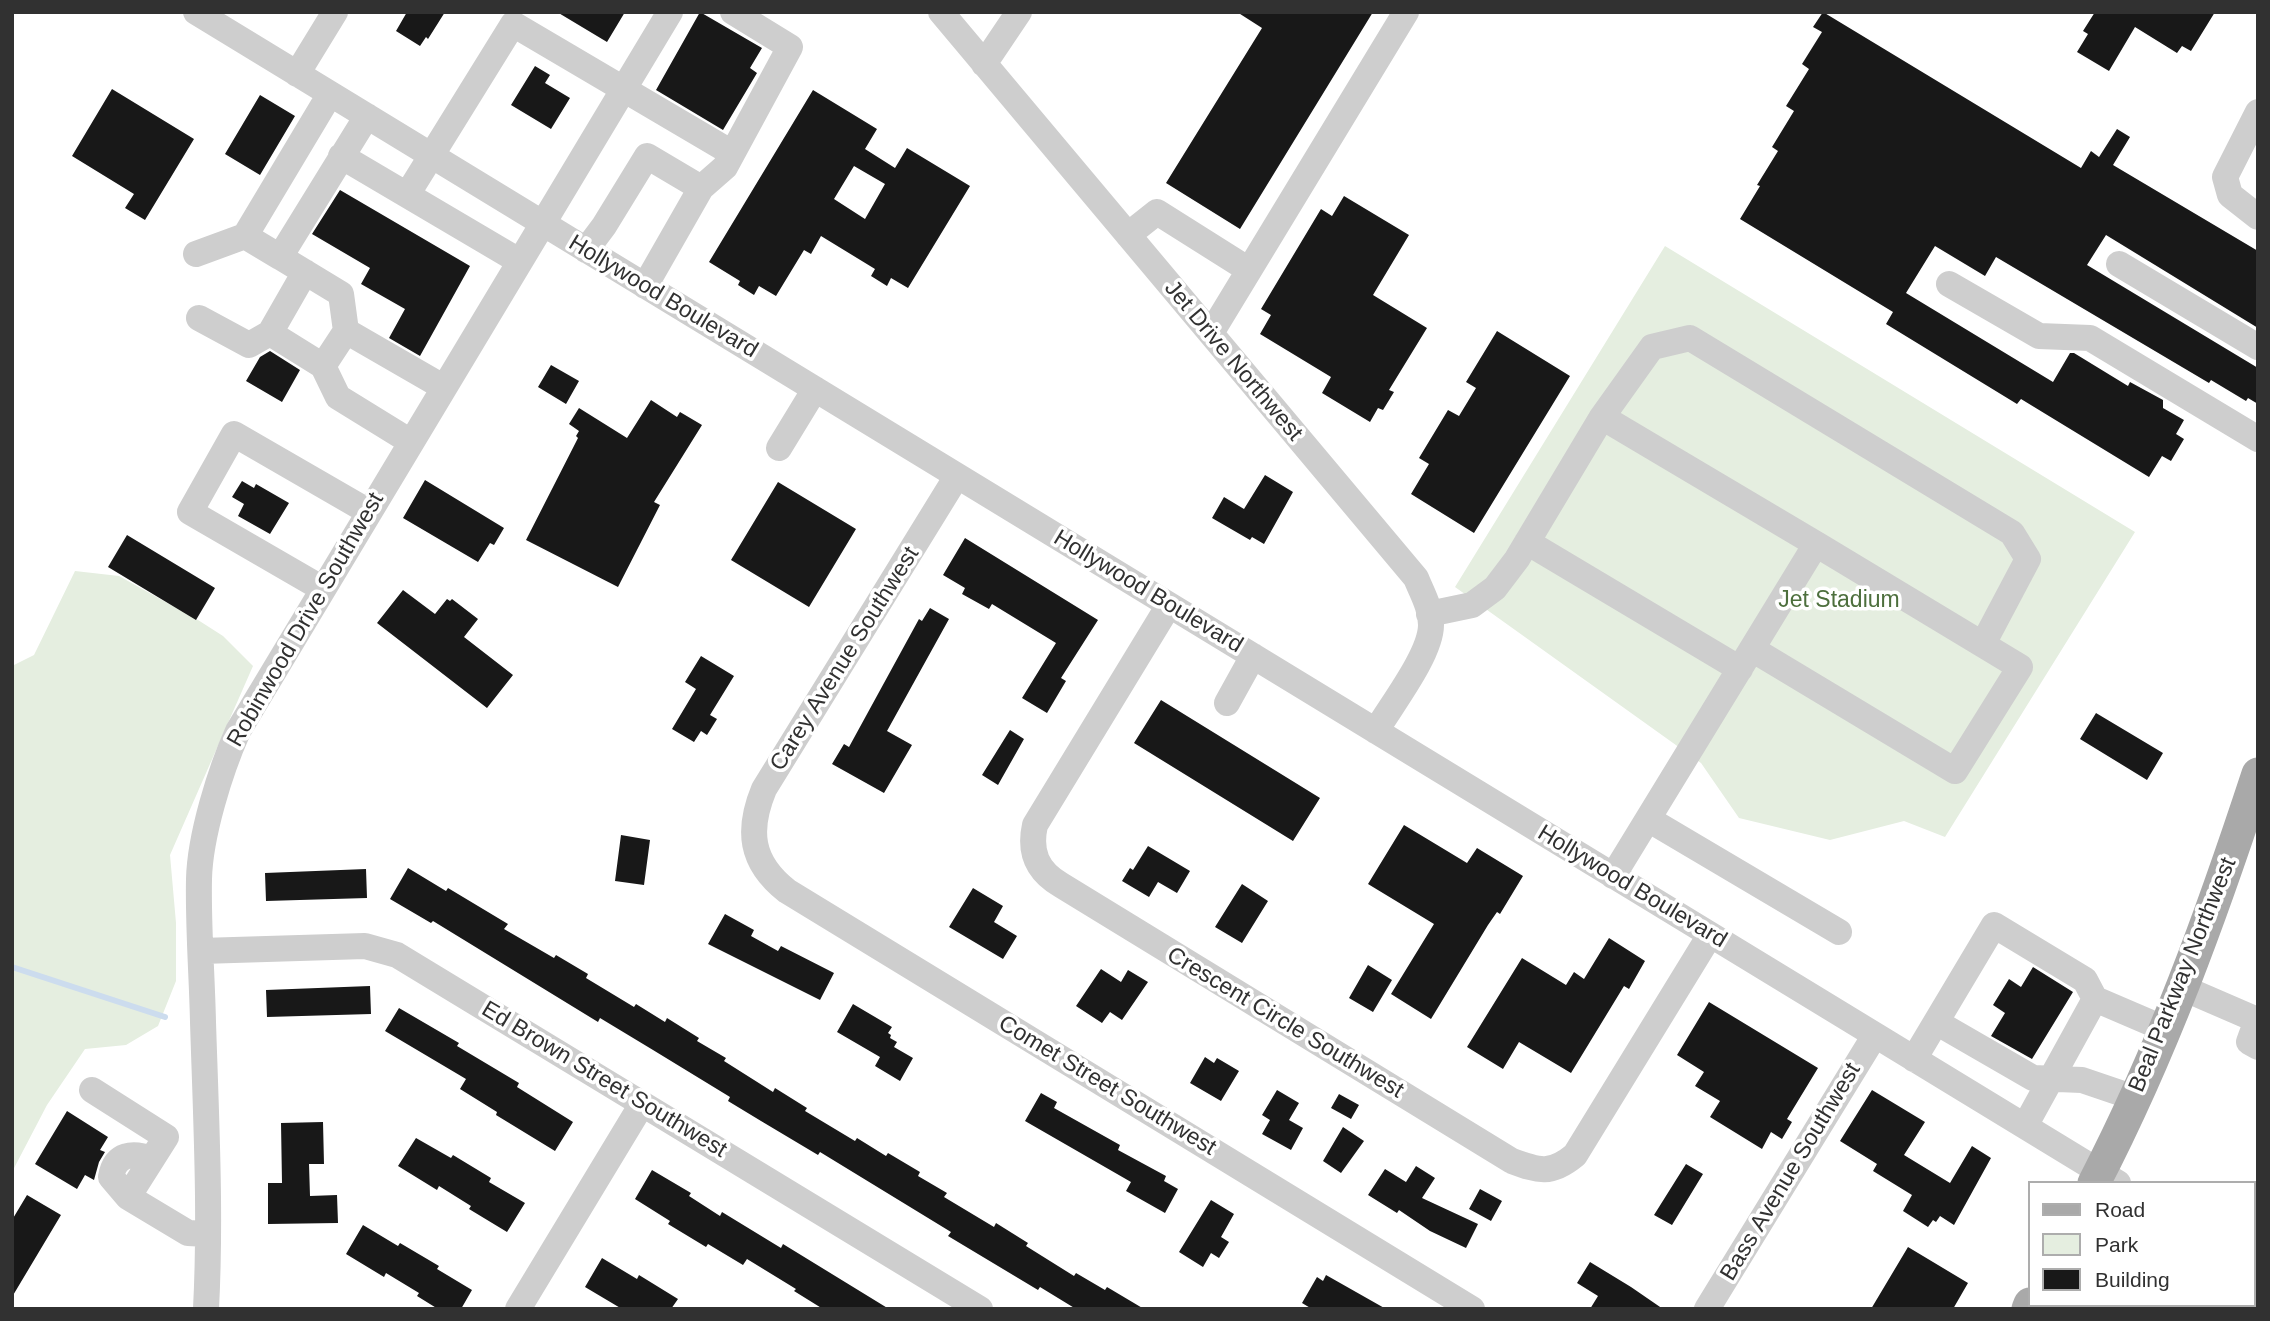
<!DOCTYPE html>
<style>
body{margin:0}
#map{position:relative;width:2270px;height:1321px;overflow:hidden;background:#fff;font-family:Arial,sans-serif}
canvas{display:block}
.frame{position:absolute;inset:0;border:14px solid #313131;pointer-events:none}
.legend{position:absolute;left:2028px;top:1181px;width:228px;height:126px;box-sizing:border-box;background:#fff;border:2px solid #adadad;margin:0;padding:9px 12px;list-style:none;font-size:21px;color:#313131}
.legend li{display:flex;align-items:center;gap:14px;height:35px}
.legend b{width:35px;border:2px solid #adadad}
</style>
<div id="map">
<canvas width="2270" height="1321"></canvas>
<div class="frame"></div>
<ul class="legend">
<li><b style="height:9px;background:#a9a9a9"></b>Road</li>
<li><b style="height:19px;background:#e5eee0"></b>Park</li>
<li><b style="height:19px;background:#181818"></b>Building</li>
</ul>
</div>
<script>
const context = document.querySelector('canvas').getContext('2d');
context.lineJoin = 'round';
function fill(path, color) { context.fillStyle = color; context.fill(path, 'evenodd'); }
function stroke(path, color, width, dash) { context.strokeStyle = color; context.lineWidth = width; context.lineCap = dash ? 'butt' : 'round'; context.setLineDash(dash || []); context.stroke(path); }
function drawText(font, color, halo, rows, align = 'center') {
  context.font = font + ' Arial,sans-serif'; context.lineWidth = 7; context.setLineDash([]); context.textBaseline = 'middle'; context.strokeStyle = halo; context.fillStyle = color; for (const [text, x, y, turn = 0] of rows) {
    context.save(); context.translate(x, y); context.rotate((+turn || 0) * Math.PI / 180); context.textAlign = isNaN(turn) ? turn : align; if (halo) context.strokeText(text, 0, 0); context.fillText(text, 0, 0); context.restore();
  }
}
const green = new Path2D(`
 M 1665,246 L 2135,532 L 1945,837 L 1904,821 L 1830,840 L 1739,818 L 1701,763 L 1455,587 Z
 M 75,571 L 119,576 L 198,620 L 223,636 L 253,666 L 170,855 L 176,923 L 176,981 L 158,1026 L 126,1045 L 85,1049 L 47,1105 L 12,1172 L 12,666 L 34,655 Z`);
const stream = new Path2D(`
 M 12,967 L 165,1017`);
const building = new Path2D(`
 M 407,12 L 445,12 L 428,39 L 426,37 L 420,46 L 396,31 Z
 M 557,12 L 625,12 L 607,42 Z
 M 700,12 L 762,48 L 750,68 L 757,73 L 723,130 L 656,90 Z
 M 1237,12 L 1373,12 L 1240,229 L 1166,183 L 1262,28 Z
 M 1823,12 L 2081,168 L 2091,151 L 2099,157 L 2117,129 L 2130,137 L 2113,165 L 2258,251 L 2258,328 L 2106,235 L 2087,265 L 2258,368 L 2258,404 L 2248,398 L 2246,401 L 2211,380 L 2209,383 L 1996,257 L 1985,276 L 1935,246 L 1906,293 L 2053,382 L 2070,353 L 2074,353 L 2128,386 L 2130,382 L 2163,400 L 2163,408 L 2184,420 L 2176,434 L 2184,439 L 2171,461 L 2162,456 L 2149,477 L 2021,399 L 2017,404 L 1886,324 L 1893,312 L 1740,219 L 1760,186 L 1757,185 L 1778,151 L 1772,147 L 1794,111 L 1786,106 L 1809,69 L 1802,64 L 1822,32 L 1813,27 Z
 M 2095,12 L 2215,12 L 2191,51 L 2182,46 L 2177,53 L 2135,27 L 2109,71 L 2077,52 L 2088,34 L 2083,31 Z
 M 535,66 L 550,75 L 545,83 L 570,98 L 551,129 L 511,105 Z
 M 112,89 L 194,139 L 145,220 L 125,208 L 134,194 L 72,156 Z
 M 813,90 L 877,129 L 865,149 L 895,168 L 907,148 L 970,186 L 908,288 L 891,278 L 887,286 L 871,276 L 875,269 L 821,236 L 811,254 L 804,250 L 776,296 L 759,286 L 754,295 L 738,285 L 740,281 L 709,262 ZM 854,166 L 885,184 L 865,219 L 834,199 Z
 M 260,95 L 295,116 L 260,175 L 225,154 Z
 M 340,190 L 470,266 L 420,356 L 389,338 L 405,309 L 361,284 L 370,268 L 312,234 Z
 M 1344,196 L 1409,235 L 1373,295 L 1427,328 L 1389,390 L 1394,392 L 1383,410 L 1378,408 L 1370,422 L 1322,393 L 1331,377 L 1260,334 L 1271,315 L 1261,309 L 1321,209 L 1332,216 Z
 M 1497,331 L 1570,376 L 1474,533 L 1411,494 L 1429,464 L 1419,458 L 1448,410 L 1459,416 L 1476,388 L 1466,382 Z
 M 270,351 L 300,370 L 282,402 L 246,381 L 260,357 Z
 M 551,365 L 579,381 L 566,404 L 538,387 Z
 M 651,400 L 677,417 L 680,412 L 702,425 L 654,502 L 660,505 L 618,587 L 526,540 L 578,438 L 576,436 L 579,431 L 569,424 L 579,408 L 627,438 Z
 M 1265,475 L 1293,492 L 1264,544 L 1252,537 L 1250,540 L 1212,518 L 1224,497 L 1244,509 Z
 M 425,480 L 504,528 L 494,545 L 490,543 L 478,562 L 403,518 Z
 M 242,481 L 254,488 L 256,484 L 289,503 L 270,534 L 238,516 L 244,504 L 232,497 Z
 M 778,482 L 856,529 L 809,607 L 731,560 Z
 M 127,535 L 215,588 L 196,620 L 108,567 Z
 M 965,538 L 1098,620 L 1061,678 L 1066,681 L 1047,713 L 1022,698 L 1056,643 L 992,604 L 989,609 L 962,594 L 965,588 L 943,575 Z
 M 403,590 L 435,614 L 447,599 L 450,601 L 452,599 L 478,619 L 464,637 L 513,675 L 487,708 L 377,623 Z
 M 930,608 L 949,619 L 887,731 L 912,745 L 884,793 L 832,764 L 844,744 L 849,747 L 919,619 L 922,621 Z
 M 701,656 L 734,676 L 710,715 L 717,719 L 707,735 L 701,731 L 694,742 L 672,729 L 696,689 L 685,682 Z
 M 1161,700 L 1320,798 L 1293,841 L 1134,743 Z
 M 2096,713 L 2163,753 L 2147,780 L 2080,739 Z
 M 1010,730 L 1024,739 L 998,785 L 982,775 Z
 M 1404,825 L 1467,863 L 1477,848 L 1523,876 L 1500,914 L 1497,912 L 1488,925 L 1431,1019 L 1391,994 L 1434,924 L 1368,884 Z
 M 621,835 L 650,840 L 644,885 L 615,881 Z
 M 1148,846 L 1190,871 L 1177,893 L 1158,882 L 1149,897 L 1122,881 L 1130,868 L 1133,870 Z
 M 408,868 L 446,891 L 448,888 L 508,924 L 504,929 L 554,958 L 556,955 L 588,974 L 586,978 L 634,1007 L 636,1004 L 665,1022 L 667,1018 L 699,1038 L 697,1041 L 726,1058 L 724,1061 L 773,1092 L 775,1088 L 807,1108 L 805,1111 L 855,1141 L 857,1138 L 886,1156 L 888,1153 L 920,1172 L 918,1176 L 947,1193 L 944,1197 L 994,1227 L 996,1223 L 1028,1243 L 1026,1246 L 1074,1276 L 1076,1273 L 1105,1290 L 1107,1287 L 1144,1309 L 1076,1309 L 1040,1287 L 1038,1290 L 948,1236 L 951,1232 L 820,1152 L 818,1155 L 761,1121 L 728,1101 L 730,1097 L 653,1050 L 600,1018 L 598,1022 L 433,921 L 431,923 L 390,899 Z
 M 366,869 L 367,898 L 266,901 L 265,873 Z
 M 1242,884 L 1268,901 L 1242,943 L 1215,927 Z
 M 973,888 L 1003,906 L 994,922 L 1017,936 L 1003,959 L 949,927 Z
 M 725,914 L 754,930 L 751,936 L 778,951 L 781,946 L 834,973 L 820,1000 L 708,944 Z
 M 1609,938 L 1645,961 L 1629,989 L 1624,986 L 1571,1073 L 1519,1042 L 1503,1069 L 1467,1047 L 1522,958 L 1566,985 L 1574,972 L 1584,979 Z
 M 1368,965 L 1392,980 L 1373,1012 L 1349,998 Z
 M 2033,967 L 2073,992 L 2032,1059 L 1991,1036 L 2005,1013 L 1993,1005 L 2009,979 L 2021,987 Z
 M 1101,969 L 1121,982 L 1128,970 L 1148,982 L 1122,1020 L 1110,1012 L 1102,1023 L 1076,1006 Z
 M 370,986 L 371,1014 L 267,1017 L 266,990 Z
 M 1709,1002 L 1818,1068 L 1787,1119 L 1792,1122 L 1782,1139 L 1771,1132 L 1762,1149 L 1710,1117 L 1720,1101 L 1695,1086 L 1704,1072 L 1677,1055 Z
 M 853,1004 L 892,1027 L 888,1033 L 891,1035 L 890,1038 L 897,1042 L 894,1047 L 913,1058 L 900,1081 L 875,1066 L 880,1057 L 837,1032 Z
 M 399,1008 L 459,1043 L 457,1046 L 519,1083 L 517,1087 L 573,1122 L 555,1151 L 496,1115 L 497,1112 L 460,1089 L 466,1079 L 385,1031 Z
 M 1205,1057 L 1214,1063 L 1217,1058 L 1239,1071 L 1221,1101 L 1190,1083 Z
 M 1277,1090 L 1299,1103 L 1289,1120 L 1303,1128 L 1291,1150 L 1262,1134 L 1270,1120 L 1262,1115 Z
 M 1872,1090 L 1925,1122 L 1904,1155 L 1950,1183 L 1972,1146 L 1991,1158 L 1954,1225 L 1940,1216 L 1936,1222 L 1933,1220 L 1928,1227 L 1903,1211 L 1912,1195 L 1873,1171 L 1877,1164 L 1840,1141 Z
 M 1041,1093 L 1057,1102 L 1054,1108 L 1120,1145 L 1118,1150 L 1166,1176 L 1164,1181 L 1178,1189 L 1165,1213 L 1126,1191 L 1131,1182 L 1025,1121 Z
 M 1339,1094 L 1359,1105 L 1351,1119 L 1331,1108 Z
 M 67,1111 L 108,1137 L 100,1150 L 105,1152 L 99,1162 L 94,1180 L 85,1175 L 77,1189 L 35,1164 Z
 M 323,1122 L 324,1164 L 309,1164 L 310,1196 L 337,1195 L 338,1223 L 268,1224 L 268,1183 L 282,1183 L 281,1123 Z
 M 1343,1127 L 1364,1141 L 1341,1173 L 1323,1161 Z
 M 416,1138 L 451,1158 L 453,1155 L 491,1178 L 489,1182 L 525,1203 L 507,1232 L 469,1209 L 471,1206 L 439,1186 L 437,1190 L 398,1166 Z
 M 1686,1164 L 1703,1174 L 1672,1225 L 1654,1215 Z
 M 1416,1166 L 1435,1178 L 1422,1198 L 1478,1224 L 1466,1248 L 1430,1231 L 1399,1210 L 1397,1213 L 1368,1195 L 1385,1169 L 1406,1182 Z
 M 652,1170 L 691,1193 L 689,1196 L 720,1216 L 722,1212 L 781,1248 L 783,1244 L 889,1309 L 823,1309 L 794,1291 L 796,1289 L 747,1259 L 743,1265 L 708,1244 L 706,1247 L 668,1224 L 670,1221 L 635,1199 Z
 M 1480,1189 L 1502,1201 L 1491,1221 L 1469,1209 Z
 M 27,1195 L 61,1215 L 12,1297 L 12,1220 Z
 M 1211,1200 L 1234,1214 L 1221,1237 L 1229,1242 L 1219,1258 L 1211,1253 L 1203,1267 L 1179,1252 Z
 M 363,1225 L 398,1246 L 400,1243 L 439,1266 L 437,1269 L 472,1290 L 461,1309 L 438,1309 L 417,1296 L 419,1293 L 386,1273 L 384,1277 L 346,1254 Z
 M 1908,1247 L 1968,1283 L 1953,1309 L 1871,1309 Z
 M 602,1258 L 637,1279 L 639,1275 L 678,1299 L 671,1309 L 622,1309 L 585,1287 Z
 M 1590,1262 L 1631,1287 L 1663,1309 L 1590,1309 L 1598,1296 L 1577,1283 Z
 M 1326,1275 L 1386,1309 L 1312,1309 L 1302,1303 L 1317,1277 L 1323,1281 Z`);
const minor = new Path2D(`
 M 196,12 L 2118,1183
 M 941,12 L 1416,578 C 1422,593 1431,608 1431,625 C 1431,654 1392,704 1376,731
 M 984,64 L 1019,12
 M 297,74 L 335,12
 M 2258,112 L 2225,177 L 2230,195 L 2258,217
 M 367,116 L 280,257 L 341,294 L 346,331 L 443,387
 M 341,156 L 519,261
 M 701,188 L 725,167 L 790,47 L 733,12
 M 407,195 L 513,24 L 732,153
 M 1128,235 L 1157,212 L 1249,270
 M 586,250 L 604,226 L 647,156 L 701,188 L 645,286
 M 196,254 L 245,236
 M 280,257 L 245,236 L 330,94
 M 2119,264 L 2258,347
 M 305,272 L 270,333 L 323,366 L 346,331
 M 1949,284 L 2039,336 L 2090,338 L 2258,439
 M 199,318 L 249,345 L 270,333
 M 1211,333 L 1406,12
 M 323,366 L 338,397 L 411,442
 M 1602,417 L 1652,347 L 1690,338 L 2012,533 L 2028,559 L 1983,644
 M 779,448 L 815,389
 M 957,476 L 764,789 C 747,830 750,862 787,891 L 1472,1309
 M 1527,542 L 1740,669
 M 323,589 L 190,512 L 234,434 L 369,512
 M 1169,605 L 1035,825 C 1029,852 1037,871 1061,885 L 1512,1161 C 1539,1171 1551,1175 1575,1155 L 1710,935
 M 1429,614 L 1472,605 L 1495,588 L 1517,559 L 1602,417 L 1816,544
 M 1227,703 L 1253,656
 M 1648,819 L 1839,932
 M 1613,876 L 1816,544 L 2020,667 L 1955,771 L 1752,649
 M 201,951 L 365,946 L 397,955 L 980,1309
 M 2183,988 L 2257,1020 L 2249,1042 L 2258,1047
 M 1936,1022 L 2033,1078 L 2082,1080 L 2135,1098
 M 1914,1059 L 1994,925 L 2085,980 L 2095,999
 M 92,1090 L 166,1137 L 128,1197 L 188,1233 L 207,1234
 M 2025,1126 L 2095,999 L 2165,1029
 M 128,1197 L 111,1177 C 115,1153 133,1152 152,1159
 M 2254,1266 L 2258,1268
 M 206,1309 C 211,1214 206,1117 203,1022 C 202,975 198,927 199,879 C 200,836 220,771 238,731 L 670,12
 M 518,1309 L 642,1104
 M 1707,1309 L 1875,1035`);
const major = new Path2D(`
 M 2094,1183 C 2162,1052 2212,914 2258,774
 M 2028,1309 L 2030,1304`);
const streetNames = [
 ["Hollywood Boulevard",663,297,31],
 ["Jet Drive Northwest",1233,361,50],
 ["Hollywood Boulevard",1148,592,31],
 ["Robinwood Drive Southwest",306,620,-60],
 ["Carey Avenue Southwest",845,659,-58],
 ["Hollywood Boulevard",1632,887,31],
 ["Beal Parkway Northwest",2183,975,-68],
 ["Crescent Circle Southwest",1285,1023,31],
 ["Ed Brown Street Southwest",604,1080,31],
 ["Comet Street Southwest",1107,1086,31],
 ["Bass Avenue Southwest",1791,1172,-59]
];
const parkNames = [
 ["Jet Stadium",1839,601]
];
fill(green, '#e5eee0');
stroke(stream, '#ccdcee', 6);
fill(building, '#181818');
stroke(minor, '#cecece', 26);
stroke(major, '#a9a9a9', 33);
drawText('23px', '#313131', '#fff', streetNames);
drawText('23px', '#4d6f3d', '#fff', parkNames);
</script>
